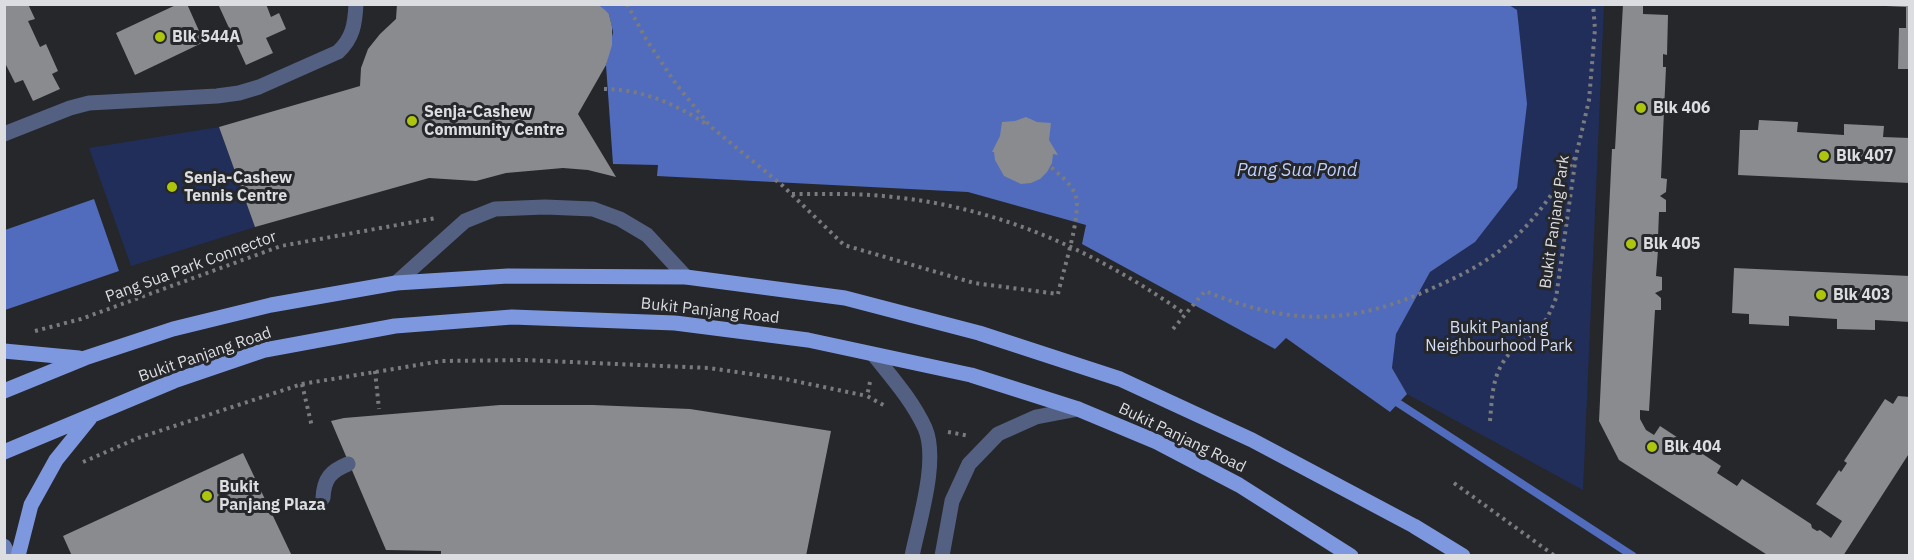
<!DOCTYPE html>
<style>
body{margin:0}
#map{position:relative;width:1914px;height:560px;overflow:hidden;background:#25272a;font-family:"IBM Plex Sans",sans-serif}
canvas{display:block}
.frame{position:absolute;inset:0;border:6px solid #dcdde0;pointer-events:none}
</style>
<div id="map">
<canvas width="1914" height="560"></canvas>
<div class="frame"></div>
</div>
<script>
const context = document.querySelector('canvas').getContext('2d');
context.lineJoin = 'round';
function fill(path, color) { context.fillStyle = color; context.fill(path, 'evenodd'); }
function stroke(path, color, width, dash) { context.strokeStyle = color; context.lineWidth = width; context.lineCap = dash ? 'butt' : 'round'; context.setLineDash(dash || []); context.stroke(path); }
function drawText(font, color, halo, rows, align = 'center') {
  context.font = font + ' "IBM Plex Sans",sans-serif'; context.lineWidth = 6; context.setLineDash([]); context.textBaseline = 'middle'; context.strokeStyle = halo; context.fillStyle = color; for (const [text, x, y, turn = 0] of rows) {
    context.save(); context.translate(x, y); context.rotate((+turn || 0) * Math.PI / 180); context.textAlign = isNaN(turn) ? turn : align; if (halo) context.strokeText(text, 0, 0); context.fillText(text, 0, 0); context.restore();
  }
}
const green = new Path2D(`
 M 1509,5 L 1604,5 L 1583,490 L 1407,394 L 1392,368 L 1396,334 L 1430,272 L 1475,242 L 1517,11 Z
 M 219,127 L 255,227 L 131,266 L 89,148 Z`);
const water = new Path2D(`
 M 597,5 L 1509,5 L 1517,10 L 1527,104 L 1517,188 L 1475,242 L 1430,272 L 1396,334 L 1392,368 L 1407,394 L 1390,412 L 1286,338 L 1275,349 L 1082,244 L 1086,225 L 968,192 L 657,176 L 658,165 L 613,164 L 606,65 L 613,32 L 609,14 Z
 M 94,199 L 119,271 L 5,310 L 5,230 Z`);
const stream = new Path2D(`
 M 1398,403 L 1633,556`);
const building = new Path2D(`
 M 4,4 L 28,4 L 35,19 L 28,21 L 40,47 L 46,44 L 58,71 L 52,74 L 60,89 L 33,101 L 23,80 L 15,83 L 4,61 Z
 M 178,4 L 187,4 L 204,42 L 135,75 L 116,33 Z
 M 218,4 L 266,4 L 271,17 L 279,13 L 286,29 L 266,38 L 273,53 L 246,65 Z
 M 397,4 L 597,4 L 605,10 L 609,14 L 612,27 L 612,45 L 606,65 L 578,114 L 616,177 L 588,170 L 563,168 L 506,173 L 476,181 L 429,178 L 255,227 L 219,127 L 360,86 L 361,68 L 368,49 L 380,34 L 396,19 Z
 M 1623,4 L 1643,4 L 1643,14 L 1668,15 L 1667,55 L 1663,54 L 1663,67 L 1666,67 L 1661,178 L 1667,179 L 1666,192 L 1660,196 L 1666,200 L 1666,212 L 1659,212 L 1658,238 L 1654,238 L 1654,250 L 1658,250 L 1656,276 L 1662,277 L 1662,290 L 1655,293 L 1661,298 L 1661,310 L 1655,310 L 1649,411 L 1640,410 L 1640,419 L 1646,430 L 1654,435 L 1660,426 L 1721,466 L 1717,473 L 1737,486 L 1742,479 L 1811,524 L 1812,528 L 1817,531 L 1820,530 L 1831,538 L 1842,521 L 1816,504 L 1839,470 L 1841,472 L 1847,463 L 1844,461 L 1885,399 L 1893,404 L 1898,396 L 1910,397 L 1910,452 L 1843,556 L 1769,556 L 1619,460 L 1599,421 L 1612,149 L 1615,149 Z
 M 1886,4 L 1910,4 L 1910,69 L 1898,69 L 1899,28 L 1906,28 L 1906,7 L 1886,6 Z
 M 1026,117 L 1037,122 L 1051,123 L 1049,140 L 1058,155 L 1053,154 L 1052,163 L 1047,172 L 1040,179 L 1031,183 L 1021,184 L 1004,176 L 995,160 L 994,152 L 992,152 L 1000,136 L 1002,122 L 1015,121 Z
 M 1759,120 L 1798,122 L 1797,132 L 1844,135 L 1844,124 L 1884,126 L 1883,137 L 1910,138 L 1910,183 L 1738,175 L 1740,130 L 1758,130 Z
 M 1734,268 L 1910,276 L 1910,322 L 1875,320 L 1875,330 L 1837,329 L 1837,319 L 1789,316 L 1789,326 L 1749,324 L 1749,314 L 1732,313 Z
 M 500,405 L 593,405 L 690,409 L 831,431 L 806,556 L 441,556 L 441,551 L 386,550 L 331,421 L 344,418 Z
 M 243,453 L 292,556 L 72,556 L 63,536 Z`);
const path = new Path2D(`
 M 627,4 L 646,39 L 676,84 L 710,126 L 783,186 L 844,245 L 974,283 L 1058,294 C 1063,271 1081,217 1076,197 C 1072,183 1058,174 1049,165
 M 604,89 C 641,89 676,104 706,124
 M 792,194 C 826,194 859,193 893,197 C 1001,208 1097,252 1185,314
 M 1173,329 L 1205,291 C 1290,326 1351,326 1435,287 C 1462,275 1490,261 1512,240 C 1539,216 1557,187 1576,156
 M 35,331 L 81,319 L 281,246 L 436,218
 M 375,371 L 379,409
 M 870,382 L 867,396 L 885,406
 M 302,384 L 312,427
 M 1490,421 C 1492,399 1492,376 1506,358 C 1514,346 1528,340 1538,330 C 1547,321 1551,310 1556,298 L 1576,156 L 1589,100 L 1595,29 L 1593,4
 M 948,432 L 970,436
 M 83,462 L 138,438 L 302,384 L 442,361 L 524,360 L 709,368 L 785,379 L 867,396
 M 1454,483 L 1555,556`);
const lane = new Path2D(`
 M 4,134 L 70,108 L 89,103 L 217,96 L 239,93 L 259,87 L 338,52 C 353,38 355,24 356,4
 M 396,283 L 465,221 L 495,209 L 545,207 L 593,209 L 620,219 L 647,235 L 686,277
 M 323,498 C 324,478 331,471 348,464`);
const street = new Path2D(`
 M 874,355 C 893,379 912,400 925,428 C 939,460 919,521 912,556
 M 942,556 L 952,501 L 969,464 L 998,434 L 1036,417 L 1078,409`);
const secondary = new Path2D(`
 M 4,546 L 9,556`);
const primary = new Path2D(`
 M 4,351 L 79,358
 M 4,391 L 85,358 L 173,329 L 271,305 L 396,283 L 508,276 L 686,277 L 845,298 L 979,333 L 1120,379 L 1252,440 L 1414,526 L 1463,556
 M 4,452 L 174,381 L 265,350 L 395,326 L 512,317 L 675,323 L 808,340 L 971,375 L 1078,409 L 1157,442 L 1239,485 L 1351,556
 M 18,556 L 31,505 L 56,460 L 90,418`);
const markers = [
 [160,37,6,"#adc60d"],
 [1641,108,6,"#adc60d"],
 [412,121,6,"#adc60d"],
 [1824,156,6,"#adc60d"],
 [172,187,6,"#adc60d"],
 [1631,244,6,"#adc60d"],
 [1821,295,6,"#adc60d"],
 [1652,447,6,"#adc60d"],
 [207,496,6,"#adc60d"]
];
const poiNames = [
 ["Blk 544A",172,37],
 ["Blk 406",1653,108],
 ["Senja-Cashew",424,112],
 ["Community Centre",424,130],
 ["Blk 407",1836,156],
 ["Senja-Cashew",184,178],
 ["Tennis Centre",184,196],
 ["Blk 405",1643,244],
 ["Blk 403",1833,295],
 ["Blk 404",1664,447],
 ["Bukit",219,487],
 ["Panjang Plaza",219,505]
];
const streetNames = [
 ["Bukit Panjang Park",1555,222,-82],
 ["Pang Sua Park Connector",191,267,-20],
 ["Bukit Panjang Road",710,311,6],
 ["Bukit Panjang Road",205,355,-19],
 ["Bukit Panjang Road",1182,438,26]
];
const parkNames = [
 ["Bukit Panjang",1499,328],
 ["Neighbourhood Park",1499,346]
];
const waterNames = [
 ["Pang Sua Pond",1297,171]
];
fill(green, '#212e59');
fill(water, '#516cbc');
stroke(stream, '#516cbc', 8);
fill(building, '#898b8f');
stroke(path, '#7a7b7e', 4, [3, 4.5]);
stroke(lane, '#536082', 15);
stroke(street, '#536082', 15);
stroke(secondary, '#6b7fb6', 15);
stroke(primary, '#7e98df', 15);
for (const [x, y, r, color] of markers) { const dot = new Path2D(); dot.arc(x, y, r, 0, 2 * Math.PI); context.fillStyle = color; context.fill(dot); stroke(dot, '#25272a', 2); }
drawText('bold 16px', '#dcdde0', '#25272a', poiNames, 'left');
drawText('16px', '#dcdde0', '#25272a', streetNames);
drawText('16px', '#d5def4', '#25272a', parkNames);
drawText('italic 18px', '#bfcffb', '#25272a', waterNames);
</script>
